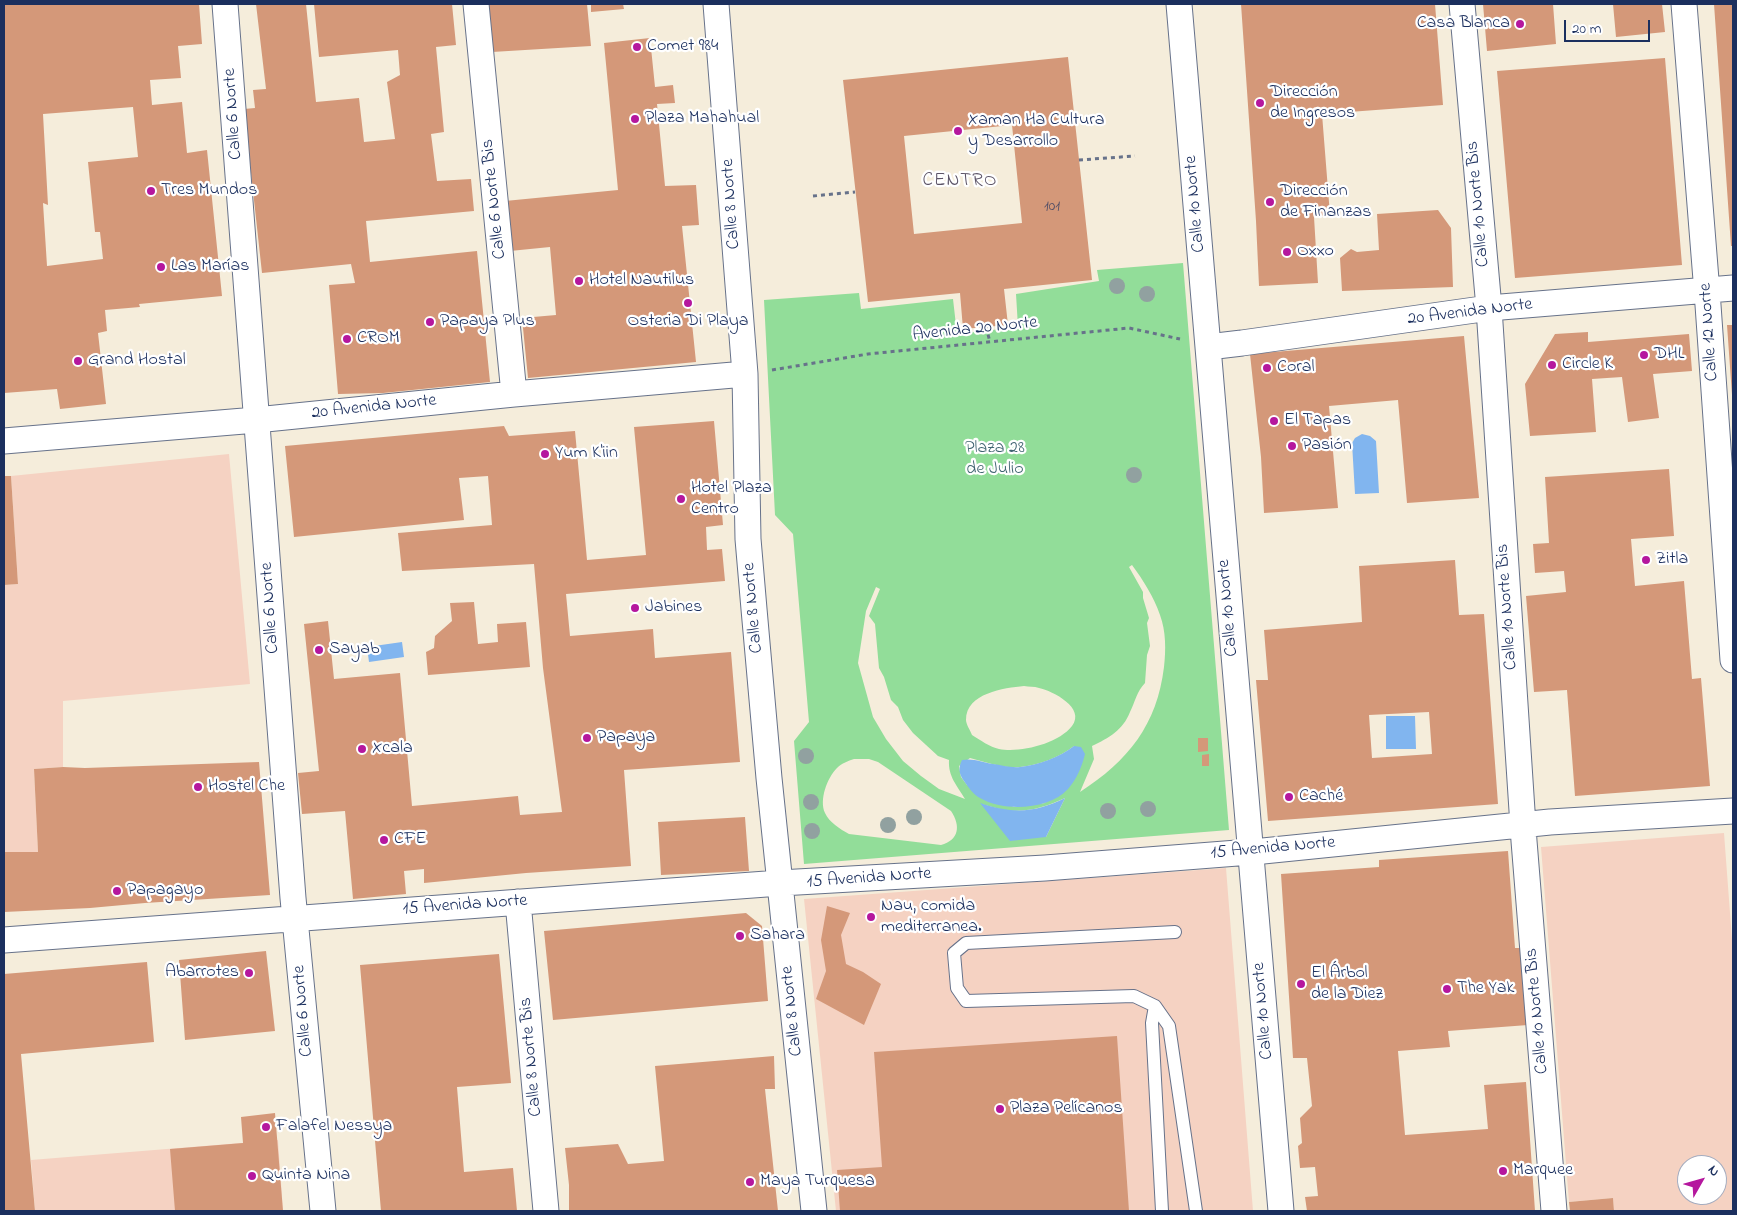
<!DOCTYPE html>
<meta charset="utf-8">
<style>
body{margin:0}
#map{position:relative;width:1737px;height:1215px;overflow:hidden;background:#f5eddb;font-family:"Indie Flower",sans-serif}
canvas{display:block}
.frame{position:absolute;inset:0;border:5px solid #1b2f5e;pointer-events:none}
.north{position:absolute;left:1677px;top:1155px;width:50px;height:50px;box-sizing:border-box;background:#fff;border:1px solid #a4acbf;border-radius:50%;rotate:52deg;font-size:14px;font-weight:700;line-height:20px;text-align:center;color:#1b2f5e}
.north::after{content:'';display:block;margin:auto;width:18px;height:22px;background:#b5179e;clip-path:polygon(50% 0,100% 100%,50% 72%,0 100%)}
.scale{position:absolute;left:1564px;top:20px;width:86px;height:22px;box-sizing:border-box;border:2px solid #1b2f5e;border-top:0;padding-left:6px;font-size:15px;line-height:18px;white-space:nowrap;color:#1b2f5e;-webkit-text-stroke:4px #fff;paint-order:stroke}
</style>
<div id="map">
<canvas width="1737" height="1215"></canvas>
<div class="frame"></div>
<div class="north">N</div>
<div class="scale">20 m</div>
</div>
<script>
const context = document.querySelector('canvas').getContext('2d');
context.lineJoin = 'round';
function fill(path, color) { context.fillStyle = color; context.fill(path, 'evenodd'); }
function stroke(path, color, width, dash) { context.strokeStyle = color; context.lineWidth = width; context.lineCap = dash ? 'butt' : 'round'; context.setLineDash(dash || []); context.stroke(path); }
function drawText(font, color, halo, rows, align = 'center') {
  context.font = font + ' "Indie Flower",sans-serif'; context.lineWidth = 4.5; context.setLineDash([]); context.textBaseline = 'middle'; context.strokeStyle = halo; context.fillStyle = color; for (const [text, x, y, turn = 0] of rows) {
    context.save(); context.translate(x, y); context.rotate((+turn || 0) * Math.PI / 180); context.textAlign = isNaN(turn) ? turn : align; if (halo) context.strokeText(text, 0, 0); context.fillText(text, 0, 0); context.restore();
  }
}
const built = new Path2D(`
 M 229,454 L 250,684 L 63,701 L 63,767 L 34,769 L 38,852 L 4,852 L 4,585 L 18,584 L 11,476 Z
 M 1724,833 L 1733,953 L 1733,1211 L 1614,1211 L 1613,1198 L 1569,1202 L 1541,847 ZM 1687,1165 L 1717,1165 L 1717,1195 L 1687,1195 Z
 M 1226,868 L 1253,1211 L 836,1211 L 804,899 Z
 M 278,1140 L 283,1211 L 35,1211 L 31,1160 Z`);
const green = new Path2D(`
 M 1183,263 L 1229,830 L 804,864 L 794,741 L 809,722 L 793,534 L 775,515 L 764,300 L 859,293 L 861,309 L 953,299 L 957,334 L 1018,327 L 1016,294 L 1099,281 L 1097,270 ZM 1132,565 C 1143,580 1154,597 1160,615 C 1166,631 1166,650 1164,667 C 1157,725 1128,761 1080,792 L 1094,759 L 1092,746 C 1109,738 1123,730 1130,712 C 1135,702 1137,691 1145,683 L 1147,655 L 1150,646 L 1147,623 L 1149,618 L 1143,598 L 1143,592 L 1129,567 ZM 876,587 L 880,589 L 869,616 L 875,624 L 879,668 L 884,677 L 891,700 L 898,707 L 903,720 L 913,733 L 938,756 L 949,760 C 948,777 957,785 965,799 L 939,789 L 921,776 L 903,761 L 886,739 L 873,717 L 858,663 L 866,611 ZM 1024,686 C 1029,687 1034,686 1039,688 C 1053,691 1086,708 1072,726 C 1058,744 1020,753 999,749 C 990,747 980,740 972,735 C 970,730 966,724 966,720 C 966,693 1004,688 1024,686 ZM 1074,746 L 1045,803 L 1014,807 L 967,785 L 961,777 L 959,766 L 970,758 C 986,762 1004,769 1020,767 C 1039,765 1060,757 1074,746 ZM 854,759 L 869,759 L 878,762 L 951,811 C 961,826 959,840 941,845 L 849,834 C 840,829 829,822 825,813 C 819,800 827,778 837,768 C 842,763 848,761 854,759 ZM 1065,798 L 1046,837 L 981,804 C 986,805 991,807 996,808 C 1020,815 1044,808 1065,798 Z`);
const water = new Path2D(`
 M 1362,434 L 1370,436 L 1376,441 L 1379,493 L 1355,494 L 1352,443 L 1355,438 Z
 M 402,642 L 404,657 L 369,662 L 367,647 Z
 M 1386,716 L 1415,716 L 1416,749 L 1386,749 Z
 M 1074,746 L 1081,747 L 1085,754 C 1082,766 1077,779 1068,789 C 1049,810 1004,812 980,798 C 974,795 968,787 964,781 C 959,774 958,768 962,760 C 973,758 982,762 993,764 C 1001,765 1011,768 1020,767 C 1038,765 1060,757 1074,746 Z
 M 1065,798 L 1046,837 L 1010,841 L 980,803 C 1013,814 1035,813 1065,798 Z`);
const building = new Path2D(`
 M 4,4 L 199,4 L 202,44 L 178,46 L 181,78 L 150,80 L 152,105 L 182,102 L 187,153 L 207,150 L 222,296 L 139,304 L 140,307 L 105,310 L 107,331 L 98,333 L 106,404 L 60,409 L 57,389 L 4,393 ZM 133,107 L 138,157 L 88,162 L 95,232 L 100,232 L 103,259 L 47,266 L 43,203 L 48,205 L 43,114 Z
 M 256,4 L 306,4 L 316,102 L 359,98 L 364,142 L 395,139 L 387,82 L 400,75 L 398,50 L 319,57 L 314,4 L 452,4 L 456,45 L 436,47 L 444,132 L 431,134 L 437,181 L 471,179 L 474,211 L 366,221 L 370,262 L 477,251 L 490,382 L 383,393 L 338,394 L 329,285 L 355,283 L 351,264 L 262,273 L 244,109 L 255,108 L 253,90 L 266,89 Z
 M 488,4 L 587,4 L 591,46 L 492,52 Z
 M 591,4 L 623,4 L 624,9 L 591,12 Z
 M 1241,4 L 1435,4 L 1443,105 L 1322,114 L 1330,215 L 1314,217 L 1318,283 L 1259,286 L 1256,221 Z
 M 1483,4 L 1553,4 L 1556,44 L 1487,51 Z
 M 1613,4 L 1662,4 L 1665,32 L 1616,37 Z
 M 1714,4 L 1733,4 L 1733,246 L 1731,246 Z
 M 650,38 L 655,87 L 673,85 L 675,103 L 657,104 L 665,186 L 696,185 L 699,225 L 682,226 L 696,362 L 528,378 L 522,318 L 556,315 L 550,247 L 510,251 L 505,201 L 618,190 L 604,43 Z
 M 1068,57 L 1092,280 L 1004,289 L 1008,325 L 963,329 L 960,293 L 868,302 L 843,80 ZM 1012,125 L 1022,223 L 914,234 L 904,136 Z
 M 1665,58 L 1682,265 L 1515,278 L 1497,71 Z
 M 1438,210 L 1451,228 L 1453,287 L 1342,291 L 1340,258 L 1351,249 L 1357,252 L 1379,250 L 1377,214 Z
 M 1727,325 L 1733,325 L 1733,395 L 1732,395 Z
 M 1588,332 L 1588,342 L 1689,334 L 1692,371 L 1653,374 L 1659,418 L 1628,422 L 1622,377 L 1592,379 L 1596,432 L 1530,436 L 1525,384 L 1555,334 Z
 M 1464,336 L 1479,498 L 1407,503 L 1398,400 L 1329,406 L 1338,508 L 1264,513 L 1261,457 L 1250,354 Z
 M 714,421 L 723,525 L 706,527 L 707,550 L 722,549 L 725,581 L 566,594 L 570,636 L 653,629 L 655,658 L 731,652 L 740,762 L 624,770 L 631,866 L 526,873 L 424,883 L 424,869 L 404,871 L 406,894 L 353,899 L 345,811 L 302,814 L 298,773 L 319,771 L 304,624 L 328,621 L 334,679 L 400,673 L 412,806 L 518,796 L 520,815 L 562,812 L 543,668 L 534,564 L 402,571 L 398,533 L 492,525 L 488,476 L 459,478 L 464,520 L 294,537 L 285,446 L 504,426 L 509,436 L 575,431 L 587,560 L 646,555 L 634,427 Z
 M 1669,469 L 1674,536 L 1631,539 L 1635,586 L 1684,581 L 1692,679 L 1701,678 L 1710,786 L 1575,796 L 1567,690 L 1534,692 L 1526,596 L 1566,592 L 1564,571 L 1535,573 L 1533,544 L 1549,543 L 1545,477 Z
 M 4,476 L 11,476 L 18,584 L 4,585 Z
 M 1455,560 L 1459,615 L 1484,614 L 1498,804 L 1268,821 L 1256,680 L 1268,680 L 1264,630 L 1362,622 L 1359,566 ZM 1429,712 L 1432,754 L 1372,758 L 1369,715 Z
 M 474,602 L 478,644 L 498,642 L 497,624 L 526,622 L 530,667 L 428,675 L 426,652 L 434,648 L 435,636 L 452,621 L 450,603 Z
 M 1198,738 L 1208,738 L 1208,751 L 1198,752 Z
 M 1209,754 L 1209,766 L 1202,766 L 1202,755 Z
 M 259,762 L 270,895 L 145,903 L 90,908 L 4,912 L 4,852 L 38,852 L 34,769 L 63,767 L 85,768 Z
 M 745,817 L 749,871 L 661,875 L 658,822 Z
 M 1508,851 L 1515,948 L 1522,948 L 1528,1025 L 1448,1031 L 1450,1047 L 1398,1051 L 1405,1135 L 1488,1129 L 1484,1085 L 1526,1082 L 1535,1211 L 1307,1211 L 1305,1197 L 1318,1196 L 1315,1167 L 1300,1168 L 1298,1146 L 1302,1143 L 1300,1118 L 1312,1106 L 1307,1058 L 1293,1058 L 1281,874 L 1379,867 L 1379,860 Z
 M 827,906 L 850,913 L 841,935 L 846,964 L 863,972 L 881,984 L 864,1025 L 816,999 L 826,971 L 821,940 Z
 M 746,913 L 762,926 L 768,1001 L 553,1020 L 544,931 Z
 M 266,951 L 275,1031 L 185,1040 L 179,960 Z
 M 499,954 L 511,1083 L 457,1087 L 464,1172 L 513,1168 L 517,1211 L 381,1211 L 360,965 Z
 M 147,962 L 154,1042 L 21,1054 L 35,1211 L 4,1211 L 4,974 Z
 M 1117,1036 L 1129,1211 L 840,1211 L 837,1170 L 882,1167 L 874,1052 Z
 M 774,1056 L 775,1089 L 765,1089 L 778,1211 L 569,1211 L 569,1185 L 565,1148 L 618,1144 L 628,1164 L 664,1161 L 655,1066 Z
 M 275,1113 L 283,1211 L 175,1211 L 170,1149 L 243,1143 L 241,1117 Z
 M 1613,1198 L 1614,1211 L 1570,1211 L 1569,1202 Z`);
const path = new Path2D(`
 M 1079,160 L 1135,156
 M 813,196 L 855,192
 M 986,327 L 990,342
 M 772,370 L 868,354 L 1129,328 L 1180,339`);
const lane = new Path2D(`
 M 1175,932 L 966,943 L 954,953 L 957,988 L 966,1001 L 1134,996 L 1155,1006 L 1169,1026 L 1196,1211
 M 1155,1006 L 1152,1023 L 1162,1211`);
const street = new Path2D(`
 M 225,4 L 293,898 L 323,1211
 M 476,4 L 514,394
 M 716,4 L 745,374 L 748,539 L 754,609 L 769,778 L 814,1211
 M 1179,4 L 1281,1211
 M 1462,4 L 1489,308 L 1524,841 L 1554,1211
 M 1684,4 L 1708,305 L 1733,660
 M 1208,347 L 1242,343 L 1489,308 L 1733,288
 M 4,441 L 256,420 L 514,394 L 745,374
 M 518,902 L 546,1211
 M 4,940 L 780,883 L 1045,868 L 1263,851 L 1550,822 L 1733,811`);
const trees = [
 [1117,286],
 [1147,294],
 [1134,475],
 [806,756],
 [811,802],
 [1148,809],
 [1108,811],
 [914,817],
 [888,825],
 [812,831]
];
const markers = [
 [1520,24,5,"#b5179e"],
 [637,47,5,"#b5179e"],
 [1260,103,5,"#b5179e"],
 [635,119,5,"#b5179e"],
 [958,131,5,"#b5179e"],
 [151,191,5,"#b5179e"],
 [1270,202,5,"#b5179e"],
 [1287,252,5,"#b5179e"],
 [161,267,5,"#b5179e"],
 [579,281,5,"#b5179e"],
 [688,303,5,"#b5179e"],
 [430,322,5,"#b5179e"],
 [347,339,5,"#b5179e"],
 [1644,355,5,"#b5179e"],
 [78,361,5,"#b5179e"],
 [1552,365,5,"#b5179e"],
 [1267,368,5,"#b5179e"],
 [1274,421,5,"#b5179e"],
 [1292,446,5,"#b5179e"],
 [545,454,5,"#b5179e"],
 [681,499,5,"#b5179e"],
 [1646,560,5,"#b5179e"],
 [635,608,5,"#b5179e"],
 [319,650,5,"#b5179e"],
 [587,738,5,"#b5179e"],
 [362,749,5,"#b5179e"],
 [198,787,5,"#b5179e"],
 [1289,797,5,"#b5179e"],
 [384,840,5,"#b5179e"],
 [117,891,5,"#b5179e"],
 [871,917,5,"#b5179e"],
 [740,936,5,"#b5179e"],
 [249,973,5,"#b5179e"],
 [1301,984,5,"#b5179e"],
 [1447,989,5,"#b5179e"],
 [1000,1109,5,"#b5179e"],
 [266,1127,5,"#b5179e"],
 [1503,1171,5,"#b5179e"],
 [252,1176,5,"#b5179e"],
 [750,1182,5,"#b5179e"]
];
const numberNames = [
 ["101",1052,208]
];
const poiNames = [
 ["Casa Blanca",1510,24,"right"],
 ["Comet 984",647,47],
 ["Dirección",1270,93],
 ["de Ingresos",1270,114],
 ["Plaza Mahahual",645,119],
 ["Xaman Ha Cultura",968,121],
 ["y Desarrollo",968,142],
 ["Tres Mundos",161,191],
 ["Dirección",1280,192],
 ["de Finanzas",1280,213],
 ["Oxxo",1297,252],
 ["Las Marías",171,267],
 ["Hotel Nautilus",589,281],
 ["Papaya Plus",440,322],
 ["Osteria Di Playa",688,322,"center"],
 ["CROM",357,339],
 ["DHL",1654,355],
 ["Grand Hostal",88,361],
 ["Circle K",1562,365],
 ["Coral",1277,368],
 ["El Tapas",1284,421],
 ["Pasión",1302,446],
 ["Yum K'iin",555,454],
 ["Hotel Plaza",691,489],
 ["Centro",691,510],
 ["Zitla",1656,560],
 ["Jabines",645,608],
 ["Sayab",329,650],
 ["Papaya",597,738],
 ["Xcala",372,749],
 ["Hostel Che",208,787],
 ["Caché",1299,797],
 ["CFE",394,840],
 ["Papagayo",127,891],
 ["Nau, comida",881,907],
 ["mediterranea.",881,928],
 ["Sahara",750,936],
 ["Abarrotes",239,973,"right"],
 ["El Árbol",1311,974],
 ["de la Diez",1311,995],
 ["The Yak",1457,989],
 ["Plaza Pelícanos",1010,1109],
 ["Falafel Nessya",276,1127],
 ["Marquee",1513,1171],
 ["Quinta Nina",262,1176],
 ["Maya Turquesa",760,1182]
];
const streetNames = [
 ["Calle 6 Norte",234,114,-94],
 ["Calle 6 Norte Bis",495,199,-96],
 ["Calle 8 Norte",732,204,-94],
 ["Calle 10 Norte",1196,204,-95],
 ["Calle 10 Norte Bis",1479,204,-95],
 ["20 Avenida Norte",1470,313,-7],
 ["Avenida 20 Norte",975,330,-6],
 ["Calle 12 Norte",1710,332,-94],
 ["20 Avenida Norte",374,408,-6],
 ["Calle 10 Norte Bis",1508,607,-94],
 ["Calle 6 Norte",271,608,-94],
 ["Calle 8 Norte",754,608,-95],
 ["Calle 10 Norte",1229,608,-95],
 ["15 Avenida Norte",1273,849,-5],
 ["15 Avenida Norte",869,879,-4],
 ["15 Avenida Norte",465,906,-4],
 ["Calle 6 Norte",304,1011,-95],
 ["Calle 8 Norte",793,1011,-96],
 ["Calle 10 Norte",1264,1011,-95],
 ["Calle 10 Norte Bis",1538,1011,-95],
 ["Calle 8 Norte Bis",532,1057,-95]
];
const parkNames = [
 ["Plaza 28",995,449],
 ["de Julio",995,470]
];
const neighbourhoodNames = [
 ["CENTRO",960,182]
];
fill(built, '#f5d2c2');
fill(green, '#92dd99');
fill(water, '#81b5ef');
fill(building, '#d49879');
stroke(lane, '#67728a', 14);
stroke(street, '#67728a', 27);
stroke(path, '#67728a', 3, [4, 4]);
stroke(lane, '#fff', 12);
stroke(street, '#fff', 25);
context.fillStyle = '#91a1a0';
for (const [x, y] of trees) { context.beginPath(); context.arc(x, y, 8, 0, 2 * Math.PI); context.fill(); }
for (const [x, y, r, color] of markers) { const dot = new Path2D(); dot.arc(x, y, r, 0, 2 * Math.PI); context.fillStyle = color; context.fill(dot); stroke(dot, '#fff', 2); }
drawText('15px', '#494965', null, numberNames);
drawText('18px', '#1b2f5e', '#fff', poiNames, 'left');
drawText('18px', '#1b2f5e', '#fff', streetNames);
drawText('18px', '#3f6370', '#fff', parkNames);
context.letterSpacing = '1px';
drawText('19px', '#5c5467', '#fff', neighbourhoodNames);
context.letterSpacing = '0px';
</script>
